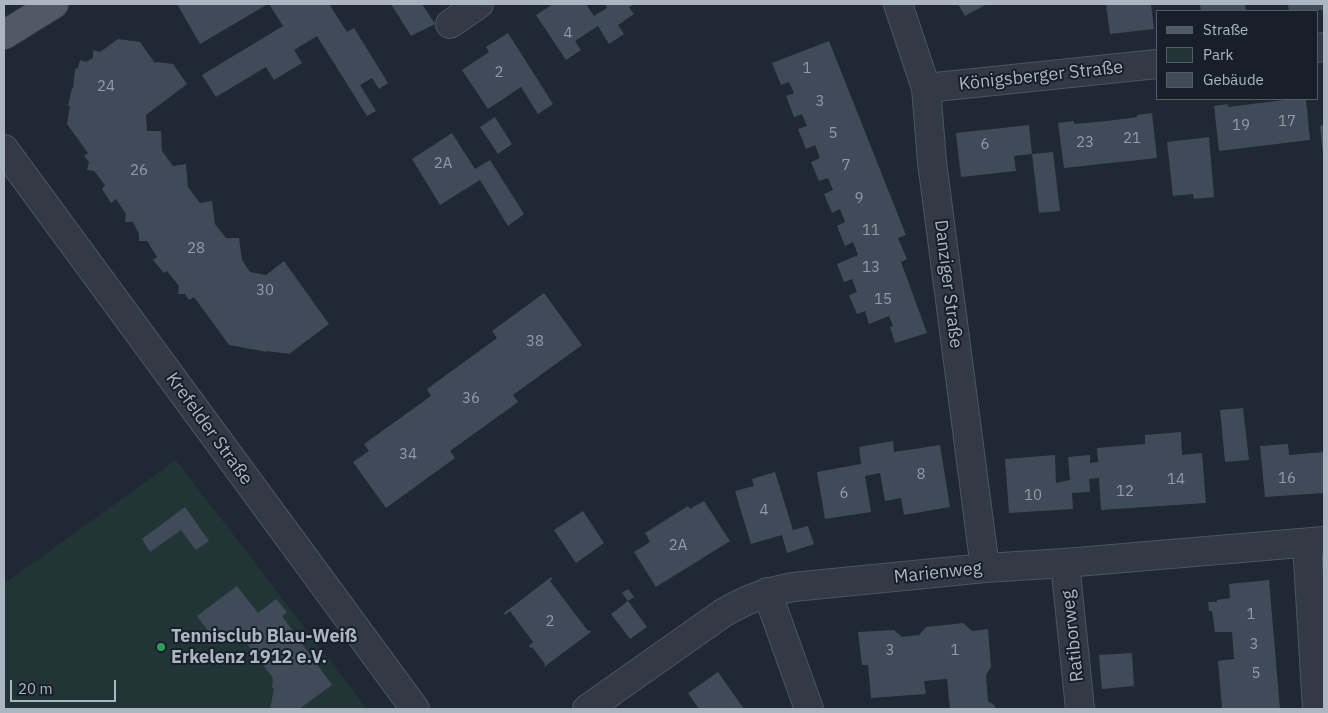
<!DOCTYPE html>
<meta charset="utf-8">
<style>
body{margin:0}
#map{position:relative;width:1328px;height:713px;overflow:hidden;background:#1f2834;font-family:"IBM Plex Sans",sans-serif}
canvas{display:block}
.frame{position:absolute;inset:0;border:5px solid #acb5c2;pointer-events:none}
.legend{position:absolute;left:1156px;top:10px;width:162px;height:90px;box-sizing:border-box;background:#181f29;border:1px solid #535b66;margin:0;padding:6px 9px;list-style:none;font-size:15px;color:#acb5c2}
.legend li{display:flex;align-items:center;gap:10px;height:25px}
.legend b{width:25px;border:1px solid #535b66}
.scale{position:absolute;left:10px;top:680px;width:106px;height:22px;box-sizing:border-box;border:2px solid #acb5c2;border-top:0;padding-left:6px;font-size:15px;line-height:18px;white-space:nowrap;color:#acb5c2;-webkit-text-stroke:4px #181f29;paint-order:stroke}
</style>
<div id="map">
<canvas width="1328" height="713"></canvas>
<div class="frame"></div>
<ul class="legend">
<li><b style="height:6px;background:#505965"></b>Straße</li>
<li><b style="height:14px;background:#223536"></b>Park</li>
<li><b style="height:14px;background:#404b59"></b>Gebäude</li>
</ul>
<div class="scale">20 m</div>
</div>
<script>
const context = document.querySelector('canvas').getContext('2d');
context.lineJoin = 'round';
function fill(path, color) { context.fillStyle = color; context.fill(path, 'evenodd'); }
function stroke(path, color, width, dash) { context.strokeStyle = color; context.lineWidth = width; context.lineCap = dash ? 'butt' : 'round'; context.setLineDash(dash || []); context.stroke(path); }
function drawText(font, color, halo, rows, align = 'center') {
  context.font = font + ' "IBM Plex Sans",sans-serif'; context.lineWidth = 4; context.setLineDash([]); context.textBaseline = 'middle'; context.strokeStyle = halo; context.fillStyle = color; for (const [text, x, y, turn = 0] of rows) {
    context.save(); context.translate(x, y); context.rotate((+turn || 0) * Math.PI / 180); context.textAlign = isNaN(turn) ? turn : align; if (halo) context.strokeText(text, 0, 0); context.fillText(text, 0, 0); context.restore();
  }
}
const green = new Path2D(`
 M 176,460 L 367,709 L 4,709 L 4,584 Z`);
const building = new Path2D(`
 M 177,4 L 268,4 L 200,44 Z
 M 269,4 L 329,4 L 347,32 L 354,28 L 388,83 L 379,89 L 372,78 L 360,85 L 376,111 L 367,116 L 317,36 L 294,50 L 302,63 L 274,80 L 266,67 L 216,97 L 202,75 L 283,26 Z
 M 391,4 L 422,4 L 435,24 L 411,36 Z
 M 553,4 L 586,4 L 594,16 L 607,8 L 605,4 L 634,4 L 629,7 L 634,14 L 618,25 L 624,34 L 609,44 L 598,26 L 575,41 L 581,50 L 566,60 L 536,15 Z
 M 958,4 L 987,4 L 965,16 Z
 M 1106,4 L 1151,4 L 1154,29 L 1110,34 Z
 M 1200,4 L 1245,4 L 1246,11 L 1201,11 Z
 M 1288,4 L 1324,4 L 1324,10 L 1289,11 Z
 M 508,33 L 553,104 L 538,114 L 521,87 L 488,109 L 462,70 L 489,52 L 486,47 Z
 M 118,39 L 140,42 L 155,63 L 157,62 L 173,64 L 187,84 L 146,115 L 147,131 L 161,131 L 162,151 L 173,166 L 186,164 L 188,187 L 200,203 L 212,201 L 215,224 L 226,238 L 239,238 L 242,260 L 250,272 L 266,275 L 284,261 L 329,324 L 289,354 L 267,351 L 267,352 L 229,345 L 194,297 L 189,300 L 185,294 L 178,294 L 179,286 L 167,271 L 164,273 L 153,260 L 157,257 L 147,241 L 139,241 L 139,234 L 133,222 L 125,222 L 126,214 L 116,199 L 111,203 L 102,189 L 105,185 L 94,171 L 87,170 L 89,162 L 84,156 L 88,153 L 67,124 L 70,106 L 68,106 L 72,88 L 73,88 L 75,69 L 78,68 L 80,60 L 86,62 L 93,58 L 93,50 L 100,52 Z
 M 829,41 L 906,235 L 898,238 L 907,259 L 901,262 L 927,333 L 895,343 L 890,327 L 893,326 L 889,316 L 869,324 L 865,311 L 857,314 L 849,295 L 857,292 L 852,279 L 844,282 L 837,264 L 858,255 L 853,242 L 845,246 L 837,226 L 845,222 L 840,209 L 832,213 L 824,194 L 833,190 L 828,178 L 819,181 L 811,162 L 820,158 L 815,145 L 806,149 L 798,129 L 807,126 L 802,114 L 794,117 L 786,96 L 794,93 L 789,82 L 781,85 L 772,63 Z
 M 1292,99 L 1306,99 L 1310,140 L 1219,151 L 1214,106 L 1228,104 L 1228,107 Z
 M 1152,113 L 1157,158 L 1064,168 L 1058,123 L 1074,121 L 1074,124 L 1107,121 L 1137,117 L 1137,115 Z
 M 495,117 L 512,144 L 498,154 L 480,127 Z
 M 1029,125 L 1032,154 L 1014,156 L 1016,171 L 961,177 L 956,133 Z
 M 1324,125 L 1324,155 L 1323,155 L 1320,126 Z
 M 452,133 L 475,169 L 490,160 L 524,214 L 508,226 L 480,180 L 440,205 L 412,159 Z
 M 1209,137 L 1214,197 L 1194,199 L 1193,194 L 1173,196 L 1167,142 Z
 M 1053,152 L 1060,211 L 1039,213 L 1032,154 Z
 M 544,293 L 582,345 L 513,395 L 518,402 L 450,451 L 455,458 L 386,508 L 353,462 L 369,451 L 364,444 L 431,396 L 427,389 L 497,338 L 492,331 Z
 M 1243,408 L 1249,460 L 1225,462 L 1220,410 Z
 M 1181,432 L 1182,455 L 1202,453 L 1206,503 L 1101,510 L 1099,478 L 1089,479 L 1090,492 L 1072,493 L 1073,509 L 1009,513 L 1005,459 L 1055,455 L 1056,483 L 1060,482 L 1070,480 L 1068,457 L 1090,455 L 1090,463 L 1098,462 L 1097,448 L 1145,444 L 1145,435 Z
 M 893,441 L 894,452 L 940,445 L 950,507 L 904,515 L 901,498 L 885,501 L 880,473 L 865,476 L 871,512 L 825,519 L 817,472 L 861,464 L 859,447 Z
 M 1288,444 L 1289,455 L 1324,452 L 1324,493 L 1265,497 L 1260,446 Z
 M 775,472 L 793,530 L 808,526 L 814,544 L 787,553 L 782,535 L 751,544 L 735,491 L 754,486 L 752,479 Z
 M 704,501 L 730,541 L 656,587 L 634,552 L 650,542 L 645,533 L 688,506 L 690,509 Z
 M 185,507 L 209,541 L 196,550 L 181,530 L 150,552 L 142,539 Z
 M 583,511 L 604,543 L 576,563 L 554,530 Z
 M 551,577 L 552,579 L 550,581 L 588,631 L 590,630 L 591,632 L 544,667 L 545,664 L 532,647 L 530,648 L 529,646 L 533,642 L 510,611 L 505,615 L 504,613 Z
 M 1269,580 L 1280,709 L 1222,709 L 1218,661 L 1234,659 L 1232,632 L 1215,632 L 1212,611 L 1209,611 L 1208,602 L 1217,602 L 1217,600 L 1230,598 L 1229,584 Z
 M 237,586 L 258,613 L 276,599 L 287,612 L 282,616 L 332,685 L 299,709 L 270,709 L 274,689 L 272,687 L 273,678 L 236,629 L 217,643 L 197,616 Z
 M 628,589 L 634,597 L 628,601 L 622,593 Z
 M 628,601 L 647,627 L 630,639 L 611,614 Z
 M 963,623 L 972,631 L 988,629 L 991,667 L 986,675 L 988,701 L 995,706 L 995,709 L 950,709 L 947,679 L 924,681 L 926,694 L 871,698 L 868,665 L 862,665 L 858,632 L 894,630 L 902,637 L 919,635 L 926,627 Z
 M 1132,653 L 1134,686 L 1102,689 L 1099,655 Z
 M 718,672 L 744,709 L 699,709 L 688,693 Z`);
const minor = new Path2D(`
 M 898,4 L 926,88 L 932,162 L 985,568
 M 450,24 L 479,4
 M 1317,48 L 1324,47
 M 926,88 L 1157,64
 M 4,149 L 415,709
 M 1307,543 L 1317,709
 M 1065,563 L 1080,709
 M 767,592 L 809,709
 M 587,709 L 723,613 C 747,599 766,592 793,587 L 985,568 L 1065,563 L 1324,541`);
const major = new Path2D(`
 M 4,35 L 54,4`);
const markers = [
 [161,647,5,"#2e9e5b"]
];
const numberNames = [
 ["4",568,34],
 ["1",807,69],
 ["2",499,73],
 ["24",106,87],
 ["3",820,102],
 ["17",1287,122],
 ["19",1241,126],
 ["5",833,134],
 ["21",1132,139],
 ["23",1085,143],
 ["6",985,145],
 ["2A",443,164],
 ["7",846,166],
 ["26",139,171],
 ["9",859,199],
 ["11",871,231],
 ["28",196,249],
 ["13",871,268],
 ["30",265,291],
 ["15",883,300],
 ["38",535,342],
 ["36",471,399],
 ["34",408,455],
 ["8",921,475],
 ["16",1287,479],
 ["14",1176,480],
 ["12",1125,492],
 ["6",844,494],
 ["10",1033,496],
 ["4",764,511],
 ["2A",678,546],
 ["1",1251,615],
 ["2",550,622],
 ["3",1254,645],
 ["3",890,651],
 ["1",955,651],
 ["5",1256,674]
];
const streetNames = [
 ["Königsberger Straße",1041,76,-6],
 ["Danziger Straße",948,284,83],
 ["Krefelder Straße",209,429,54],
 ["Marienweg",938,573,-6],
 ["Ratiborweg",1073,636,-96]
];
const poiNames = [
 ["Tennisclub Blau-Weiß",171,637],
 ["Erkelenz 1912 e.V.",171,658]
];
fill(green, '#223536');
fill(building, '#404b59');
stroke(minor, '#4d5560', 30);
stroke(major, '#3c434e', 30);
stroke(minor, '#333a45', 28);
stroke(major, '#505965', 28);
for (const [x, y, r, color] of markers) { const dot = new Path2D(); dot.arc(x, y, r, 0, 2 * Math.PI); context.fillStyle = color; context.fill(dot); stroke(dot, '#181f29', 2); }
drawText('15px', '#919aa8', null, numberNames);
drawText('18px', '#acb5c2', '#181f29', streetNames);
drawText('bold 18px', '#acb5c2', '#181f29', poiNames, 'left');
</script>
